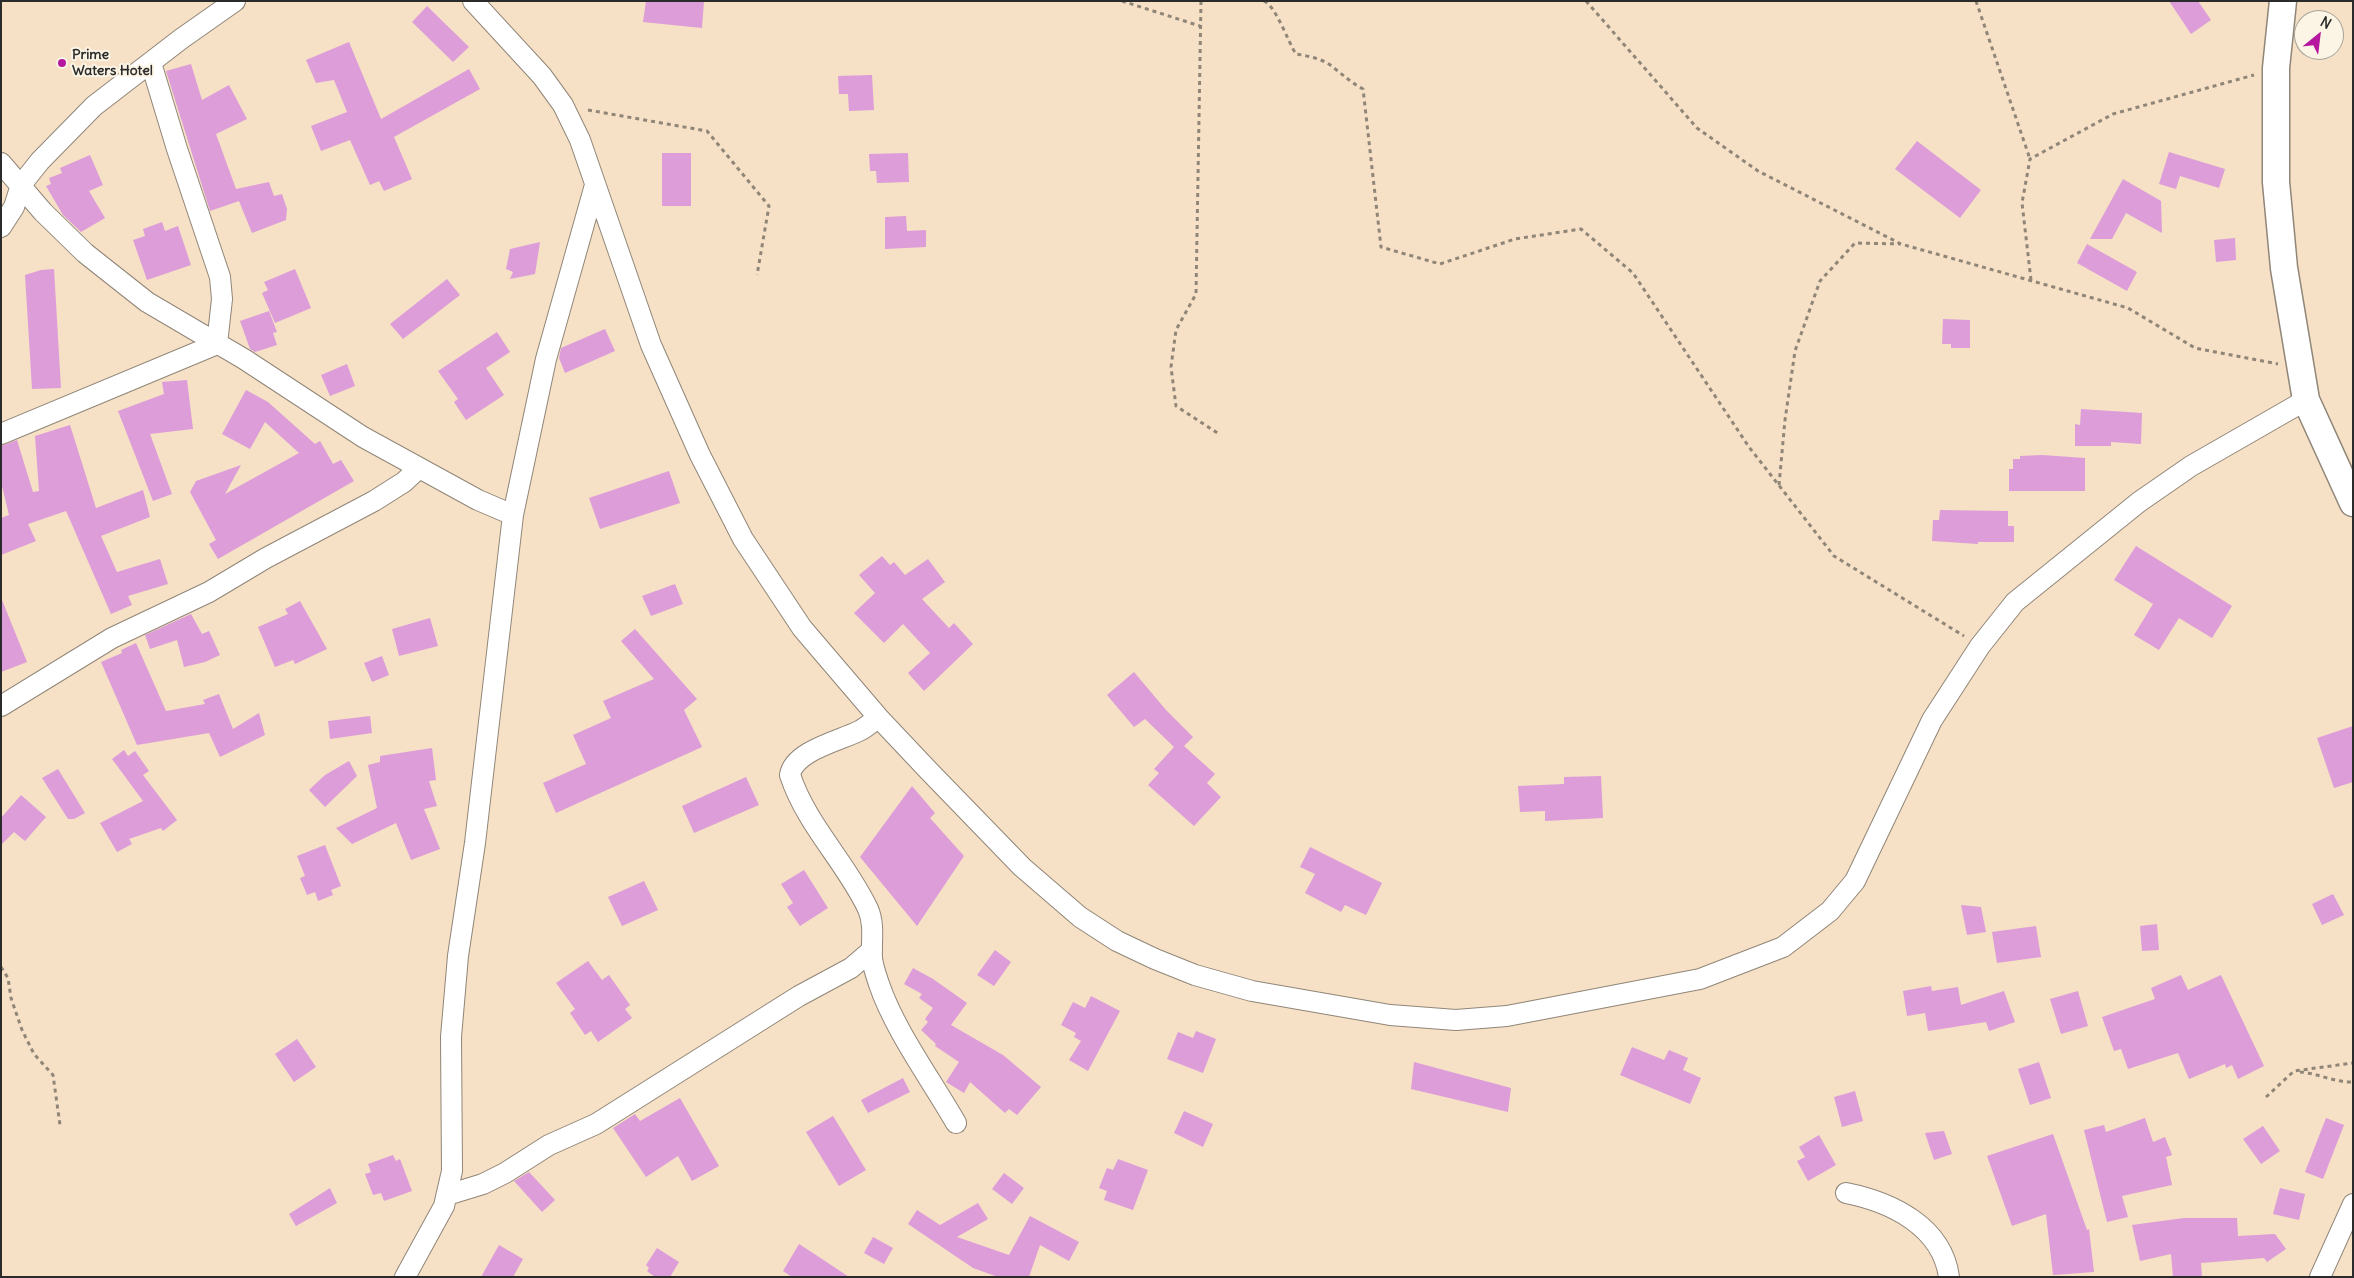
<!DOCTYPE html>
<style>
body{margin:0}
#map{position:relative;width:2354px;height:1278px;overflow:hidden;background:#f6e0c6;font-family:Delius,sans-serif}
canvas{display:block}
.frame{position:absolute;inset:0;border:2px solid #2b2b2b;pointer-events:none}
.north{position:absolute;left:2294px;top:10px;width:50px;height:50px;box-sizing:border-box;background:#fcf5e5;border:1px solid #a8a49b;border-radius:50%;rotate:29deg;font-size:14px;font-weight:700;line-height:20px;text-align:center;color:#2b2b2b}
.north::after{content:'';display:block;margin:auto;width:18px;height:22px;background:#b5179e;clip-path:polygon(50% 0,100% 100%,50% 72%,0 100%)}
</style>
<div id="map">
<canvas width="2354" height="1278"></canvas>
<div class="frame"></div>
<div class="north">N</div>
</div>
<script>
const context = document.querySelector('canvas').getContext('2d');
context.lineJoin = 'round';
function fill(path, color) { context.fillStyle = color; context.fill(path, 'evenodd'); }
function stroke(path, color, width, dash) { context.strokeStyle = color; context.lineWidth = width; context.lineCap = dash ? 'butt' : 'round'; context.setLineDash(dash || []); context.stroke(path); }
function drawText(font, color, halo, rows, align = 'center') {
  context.font = font + ' Delius,sans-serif'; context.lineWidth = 4; context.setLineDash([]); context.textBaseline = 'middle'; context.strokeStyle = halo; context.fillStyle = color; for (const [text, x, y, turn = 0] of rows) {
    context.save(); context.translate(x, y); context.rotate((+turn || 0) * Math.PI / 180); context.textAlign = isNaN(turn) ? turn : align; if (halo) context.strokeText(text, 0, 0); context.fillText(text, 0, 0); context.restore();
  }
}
const building = new Path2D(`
 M 646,1 L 704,1 L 702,28 L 643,22 Z
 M 2169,1 L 2198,1 L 2211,20 L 2191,34 Z
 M 427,6 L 469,47 L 453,62 L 412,22 Z
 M 349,42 L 381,119 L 469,69 L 480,89 L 394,137 L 412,179 L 384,191 L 379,181 L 370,185 L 350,140 L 321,151 L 311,126 L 347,112 L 334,80 L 316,83 L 306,60 Z
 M 191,64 L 202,100 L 229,85 L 247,119 L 216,134 L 236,189 L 269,182 L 274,196 L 282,194 L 287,209 L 286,220 L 252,233 L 239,201 L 210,211 L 166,71 Z
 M 872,75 L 874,110 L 849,111 L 848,94 L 839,94 L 838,76 Z
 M 1917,141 L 1981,190 L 1960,218 L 1895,169 Z
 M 2169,152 L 2225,169 L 2219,188 L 2180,176 L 2176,189 L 2159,184 Z
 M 662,153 L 691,153 L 691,206 L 662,206 Z
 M 908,153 L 909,182 L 877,183 L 876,171 L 870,171 L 869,154 Z
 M 90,155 L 103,185 L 89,191 L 105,218 L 81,232 L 63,215 L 46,186 L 51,184 L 49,178 L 62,173 L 60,168 Z
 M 2123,179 L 2161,201 L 2162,233 L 2126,213 L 2112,239 L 2090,239 Z
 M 906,216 L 907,231 L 926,230 L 926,247 L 885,249 L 885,217 Z
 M 162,222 L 165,231 L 178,226 L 191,265 L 147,280 L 133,240 L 145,236 L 143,229 Z
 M 2235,238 L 2236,260 L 2216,262 L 2214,240 Z
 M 540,242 L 535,274 L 510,279 L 513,272 L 506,269 L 510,249 Z
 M 2087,244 L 2137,272 L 2127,291 L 2077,263 Z
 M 54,269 L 61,388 L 32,389 L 25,275 L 41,270 Z
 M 295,269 L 311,308 L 275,323 L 262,293 L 268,290 L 264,282 Z
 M 447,279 L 460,295 L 403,339 L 390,324 Z
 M 269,311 L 277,332 L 273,333 L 277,345 L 255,352 L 250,349 L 240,321 Z
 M 1943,319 L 1970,320 L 1970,348 L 1951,348 L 1951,344 L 1942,344 Z
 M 605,329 L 615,351 L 565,373 L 559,358 L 561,348 Z
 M 497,332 L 510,352 L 486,368 L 504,395 L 466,420 L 454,402 L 458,399 L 438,371 Z
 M 347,364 L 355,386 L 330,396 L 321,375 Z
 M 187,380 L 193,429 L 150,434 L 172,494 L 153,501 L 118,411 L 164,394 L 162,382 Z
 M 246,390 L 268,402 L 315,444 L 320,441 L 333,464 L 341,460 L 354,481 L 218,559 L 209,544 L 216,540 L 190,492 L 196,481 L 241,465 L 225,494 L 299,453 L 265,422 L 250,449 L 222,434 Z
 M 2081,409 L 2142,413 L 2141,444 L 2111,442 L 2111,446 L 2075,446 L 2075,424 L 2080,425 Z
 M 70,425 L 96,508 L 143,490 L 150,517 L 101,536 L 117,572 L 160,559 L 168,584 L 128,596 L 132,605 L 111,614 L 66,511 L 28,524 L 36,541 L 1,555 L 1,518 L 9,515 L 1,482 L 1,446 L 17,440 L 33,492 L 39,491 L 35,436 Z
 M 2042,455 L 2085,458 L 2085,491 L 2009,491 L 2009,469 L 2013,469 L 2013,459 L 2020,459 L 2020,456 Z
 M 669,471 L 680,503 L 600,529 L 589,498 Z
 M 1940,510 L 2008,511 L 2008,526 L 2014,526 L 2014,542 L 1978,542 L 1978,544 L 1932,541 L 1933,520 L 1939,520 Z
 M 2136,546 L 2232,606 L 2212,638 L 2179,618 L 2159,650 L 2134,635 L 2153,604 L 2114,580 Z
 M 882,556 L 890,565 L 894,562 L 905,575 L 928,559 L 945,582 L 922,599 L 949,628 L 954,623 L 973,644 L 924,691 L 908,673 L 930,653 L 903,624 L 884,643 L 854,613 L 875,593 L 859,575 Z
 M 675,584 L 683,604 L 651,616 L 642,596 Z
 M 2,600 L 27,662 L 1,672 L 1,601 Z
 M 300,601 L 327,649 L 295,664 L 293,660 L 275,667 L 258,627 L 288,614 L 285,609 Z
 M 191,614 L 202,634 L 209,631 L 220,655 L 205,662 L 184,667 L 177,640 L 150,649 L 145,635 Z
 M 430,618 L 438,646 L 399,656 L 392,629 Z
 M 635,629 L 697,699 L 684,710 L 702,747 L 556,813 L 543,783 L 586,764 L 573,735 L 611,718 L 603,701 L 654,679 L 621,641 Z
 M 136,643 L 166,711 L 205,704 L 203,700 L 219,694 L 233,729 L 259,713 L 265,735 L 220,757 L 209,733 L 137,745 L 101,662 L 122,653 L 121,650 Z
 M 382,656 L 389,675 L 372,682 L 364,663 Z
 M 1134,672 L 1166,710 L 1193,737 L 1184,746 L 1215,774 L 1207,783 L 1221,797 L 1194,826 L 1148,785 L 1159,773 L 1154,769 L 1174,747 L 1145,719 L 1134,727 L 1107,695 Z
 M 370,716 L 372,733 L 330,739 L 328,721 Z
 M 2353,726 L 2353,782 L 2334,788 L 2317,738 Z
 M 432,748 L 436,780 L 429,781 L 437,806 L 424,809 L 440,849 L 411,860 L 396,823 L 352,844 L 336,828 L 377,808 L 368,765 L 380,762 L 380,756 Z
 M 124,750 L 128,756 L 135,751 L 149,771 L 143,775 L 177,820 L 163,831 L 161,828 L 129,839 L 132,844 L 117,852 L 100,823 L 143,801 L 112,759 Z
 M 349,761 L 357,776 L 325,807 L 309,790 L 325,775 Z
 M 58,769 L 85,813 L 74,819 L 68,819 L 42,778 Z
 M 1601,776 L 1603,818 L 1545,821 L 1545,811 L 1520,812 L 1518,786 L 1564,784 L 1564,777 Z
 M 746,777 L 759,805 L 694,833 L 682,806 Z
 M 912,786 L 935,813 L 930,818 L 964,856 L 917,926 L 860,857 Z
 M 21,795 L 46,817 L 25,841 L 14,832 L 1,845 L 1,818 Z
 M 325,845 L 341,886 L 331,890 L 333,895 L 318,901 L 315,892 L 307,895 L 300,878 L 305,876 L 297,856 Z
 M 1310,847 L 1382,883 L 1366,915 L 1345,905 L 1341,912 L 1305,893 L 1315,874 L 1300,867 Z
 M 804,870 L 828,908 L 800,926 L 787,907 L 793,903 L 781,884 Z
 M 644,881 L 658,910 L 622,926 L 608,897 Z
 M 2333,894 L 2344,915 L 2322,925 L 2312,904 Z
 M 1961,905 L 1981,907 L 1986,932 L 1967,935 Z
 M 2157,924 L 2159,950 L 2142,951 L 2140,926 Z
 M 2036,926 L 2041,957 L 1997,963 L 1992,932 Z
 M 995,950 L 1011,962 L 994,986 L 977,975 Z
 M 588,961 L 602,980 L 609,975 L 630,1005 L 625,1009 L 632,1018 L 598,1042 L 591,1031 L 585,1035 L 570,1013 L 575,1009 L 556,983 Z
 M 913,968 L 933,979 L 967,1003 L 951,1025 L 1003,1055 L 1041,1087 L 1017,1115 L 1009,1109 L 1005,1113 L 970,1082 L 964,1093 L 946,1082 L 959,1062 L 935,1046 L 936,1044 L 921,1030 L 928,1022 L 925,1019 L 933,1008 L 919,998 L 922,994 L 904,984 Z
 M 2181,975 L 2188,990 L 2221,975 L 2264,1066 L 2238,1079 L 2232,1065 L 2226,1068 L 2225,1064 L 2189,1079 L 2178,1053 L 2128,1069 L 2121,1049 L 2114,1051 L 2102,1017 L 2155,999 L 2151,988 Z
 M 1931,986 L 1932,991 L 1958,987 L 1961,1005 L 2004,991 L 2015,1022 L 1989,1031 L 1986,1022 L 1928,1031 L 1925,1013 L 1907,1016 L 1903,991 Z
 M 2078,991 L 2088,1026 L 2061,1034 L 2050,999 Z
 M 1091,996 L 1120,1011 L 1088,1071 L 1069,1060 L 1081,1041 L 1074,1037 L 1076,1033 L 1061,1025 L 1073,1002 L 1085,1008 Z
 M 1196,1031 L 1216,1039 L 1203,1073 L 1167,1059 L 1178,1032 L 1193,1038 Z
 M 297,1039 L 316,1067 L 294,1082 L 275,1054 Z
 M 1632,1047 L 1664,1060 L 1669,1050 L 1688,1058 L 1683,1070 L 1701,1078 L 1690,1104 L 1620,1075 Z
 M 1414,1062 L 1511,1088 L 1508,1112 L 1411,1089 Z
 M 2039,1062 L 2051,1098 L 2030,1105 L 2018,1069 Z
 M 903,1078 L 910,1092 L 868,1113 L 861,1100 Z
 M 1855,1091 L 1863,1121 L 1842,1127 L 1834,1097 Z
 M 680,1098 L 719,1166 L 692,1181 L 678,1156 L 646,1177 L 613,1128 L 635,1114 L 640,1121 Z
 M 1184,1111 L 1213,1124 L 1203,1147 L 1174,1133 Z
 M 833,1116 L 866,1170 L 839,1186 L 806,1132 Z
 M 2145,1118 L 2153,1142 L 2165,1137 L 2172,1155 L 2166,1157 L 2172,1185 L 2122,1196 L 2128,1217 L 2107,1222 L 2084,1130 L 2104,1125 L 2106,1132 Z
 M 2326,1118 L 2344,1125 L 2323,1179 L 2305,1172 Z
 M 2263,1126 L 2280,1151 L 2261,1164 L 2243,1139 Z
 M 1944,1131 L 1952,1154 L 1934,1160 L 1925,1133 Z
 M 2053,1134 L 2087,1230 L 2089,1229 L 2094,1272 L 2053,1275 L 2046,1214 L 2012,1226 L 1987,1156 Z
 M 1819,1135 L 1836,1165 L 1808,1181 L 1797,1161 L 1805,1157 L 1799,1147 Z
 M 393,1155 L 396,1161 L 400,1159 L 412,1191 L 384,1201 L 381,1193 L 373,1195 L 365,1174 L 371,1172 L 368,1164 Z
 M 1118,1159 L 1148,1170 L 1133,1210 L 1104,1200 L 1107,1191 L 1099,1188 L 1107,1168 L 1113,1170 Z
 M 529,1172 L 555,1200 L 542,1212 L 514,1181 Z
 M 1004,1173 L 1024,1188 L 1012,1204 L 992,1189 Z
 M 330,1188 L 337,1203 L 296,1226 L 289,1214 Z
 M 2280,1188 L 2305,1194 L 2299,1220 L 2273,1214 Z
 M 978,1203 L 988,1219 L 957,1237 L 1009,1255 L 1030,1216 L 1079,1242 L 1069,1261 L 1040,1245 L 1029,1277 L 998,1277 L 973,1268 L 908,1224 L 917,1210 L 940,1225 Z
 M 2184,1218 L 2237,1218 L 2238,1236 L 2275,1234 L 2286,1249 L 2267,1262 L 2264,1258 L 2201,1263 L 2202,1277 L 2173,1277 L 2171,1254 L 2140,1261 L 2132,1225 Z
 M 873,1237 L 893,1248 L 884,1264 L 864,1253 Z
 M 799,1244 L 819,1257 L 849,1277 L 792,1277 L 783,1271 Z
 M 499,1245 L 523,1259 L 513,1277 L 481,1277 Z
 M 657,1248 L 679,1262 L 670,1277 L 655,1277 L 647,1271 L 649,1268 L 646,1265 Z`);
const path = new Path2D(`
 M 1122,1 L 1200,26
 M 1201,1 L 1196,294 L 1176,330 L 1171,367 L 1176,406 L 1219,434
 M 1264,1 C 1276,6 1288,42 1296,54 C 1309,56 1324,59 1334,68 C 1344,76 1352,83 1363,89 L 1381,247 L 1440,264 L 1515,239 L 1581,229 L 1633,273 L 1749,447 L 1834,556 L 1964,636
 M 1586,1 L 1697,128 L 1758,171 L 1901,244 L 2128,308 L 2195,348 L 2278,364
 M 1976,1 L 2030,159
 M 588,110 L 707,131 L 769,206 L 757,275
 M 2031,280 L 2022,203 L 2030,159 L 2113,114 L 2254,75
 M 1779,485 L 1785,420 L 1795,351 L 1820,281 L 1855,243 L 1900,244
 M 1,967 L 8,978 L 11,998 L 22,1030 L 34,1054 L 53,1075 L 60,1125
 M 2300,1072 C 2317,1073 2336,1083 2353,1082
 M 2266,1097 L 2294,1071 L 2353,1063`);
const minor = new Path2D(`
 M 473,1 L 542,76 L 563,105 L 580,140 L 651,345 L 700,455 L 743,539 L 802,628 L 878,717 L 928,770 L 1022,867 L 1080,917 L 1117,941 L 1155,959 L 1195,975 L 1252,991 L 1390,1015 L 1456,1020 L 1507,1016 L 1700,979 L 1783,947 L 1830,911 L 1855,881 L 1932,720 L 1980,646 L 2015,602 L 2139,502 L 2191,466 L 2306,400
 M 1,163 L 43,212 L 85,253 L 147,302 L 244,359 L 363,437 L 478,500 L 513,515
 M 1,227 L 14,207 L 21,185 L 40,161 L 94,106 L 181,39 L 235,1
 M 1,434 L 217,344 L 222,299 L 220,277 L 177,149 L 151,63
 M 1,706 L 112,638 L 209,592 L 266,558 L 374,501 L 404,482 L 419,468
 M 878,717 C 872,722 866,728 859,731 C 839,741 794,751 790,775 C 807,826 846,862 868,909 C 875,925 871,942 872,958 C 873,967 876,975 879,984 C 894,1029 932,1081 956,1123
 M 1846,1193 C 1891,1202 1942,1226 1949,1277
 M 447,1195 L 483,1184 L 505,1173 L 549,1145 L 596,1124 L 799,996 L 851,968 L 872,950
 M 405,1277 L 444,1206 L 452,1171 L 451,1037 L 458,956 L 475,843 L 513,515 L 546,359 L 595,185
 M 2320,1277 L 2353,1204`);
const tertiary = new Path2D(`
 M 2283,1 L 2276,68 L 2276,182 L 2284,268 L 2306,400 L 2353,503`);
const markers = [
 [62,63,5,"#b5179e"]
];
const poiNames = [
 ["Prime",72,55],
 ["Waters Hotel",72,71]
];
fill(building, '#dc9dd9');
stroke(minor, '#908678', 22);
stroke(tertiary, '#908678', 29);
stroke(path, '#908678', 3, [4, 4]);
stroke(minor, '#fff', 20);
stroke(tertiary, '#fff', 26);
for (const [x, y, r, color] of markers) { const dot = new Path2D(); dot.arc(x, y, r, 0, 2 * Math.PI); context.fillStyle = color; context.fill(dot); stroke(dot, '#fcf5e5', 2); }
drawText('bold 14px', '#2b2b2b', '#fcf5e5', poiNames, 'left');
</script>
